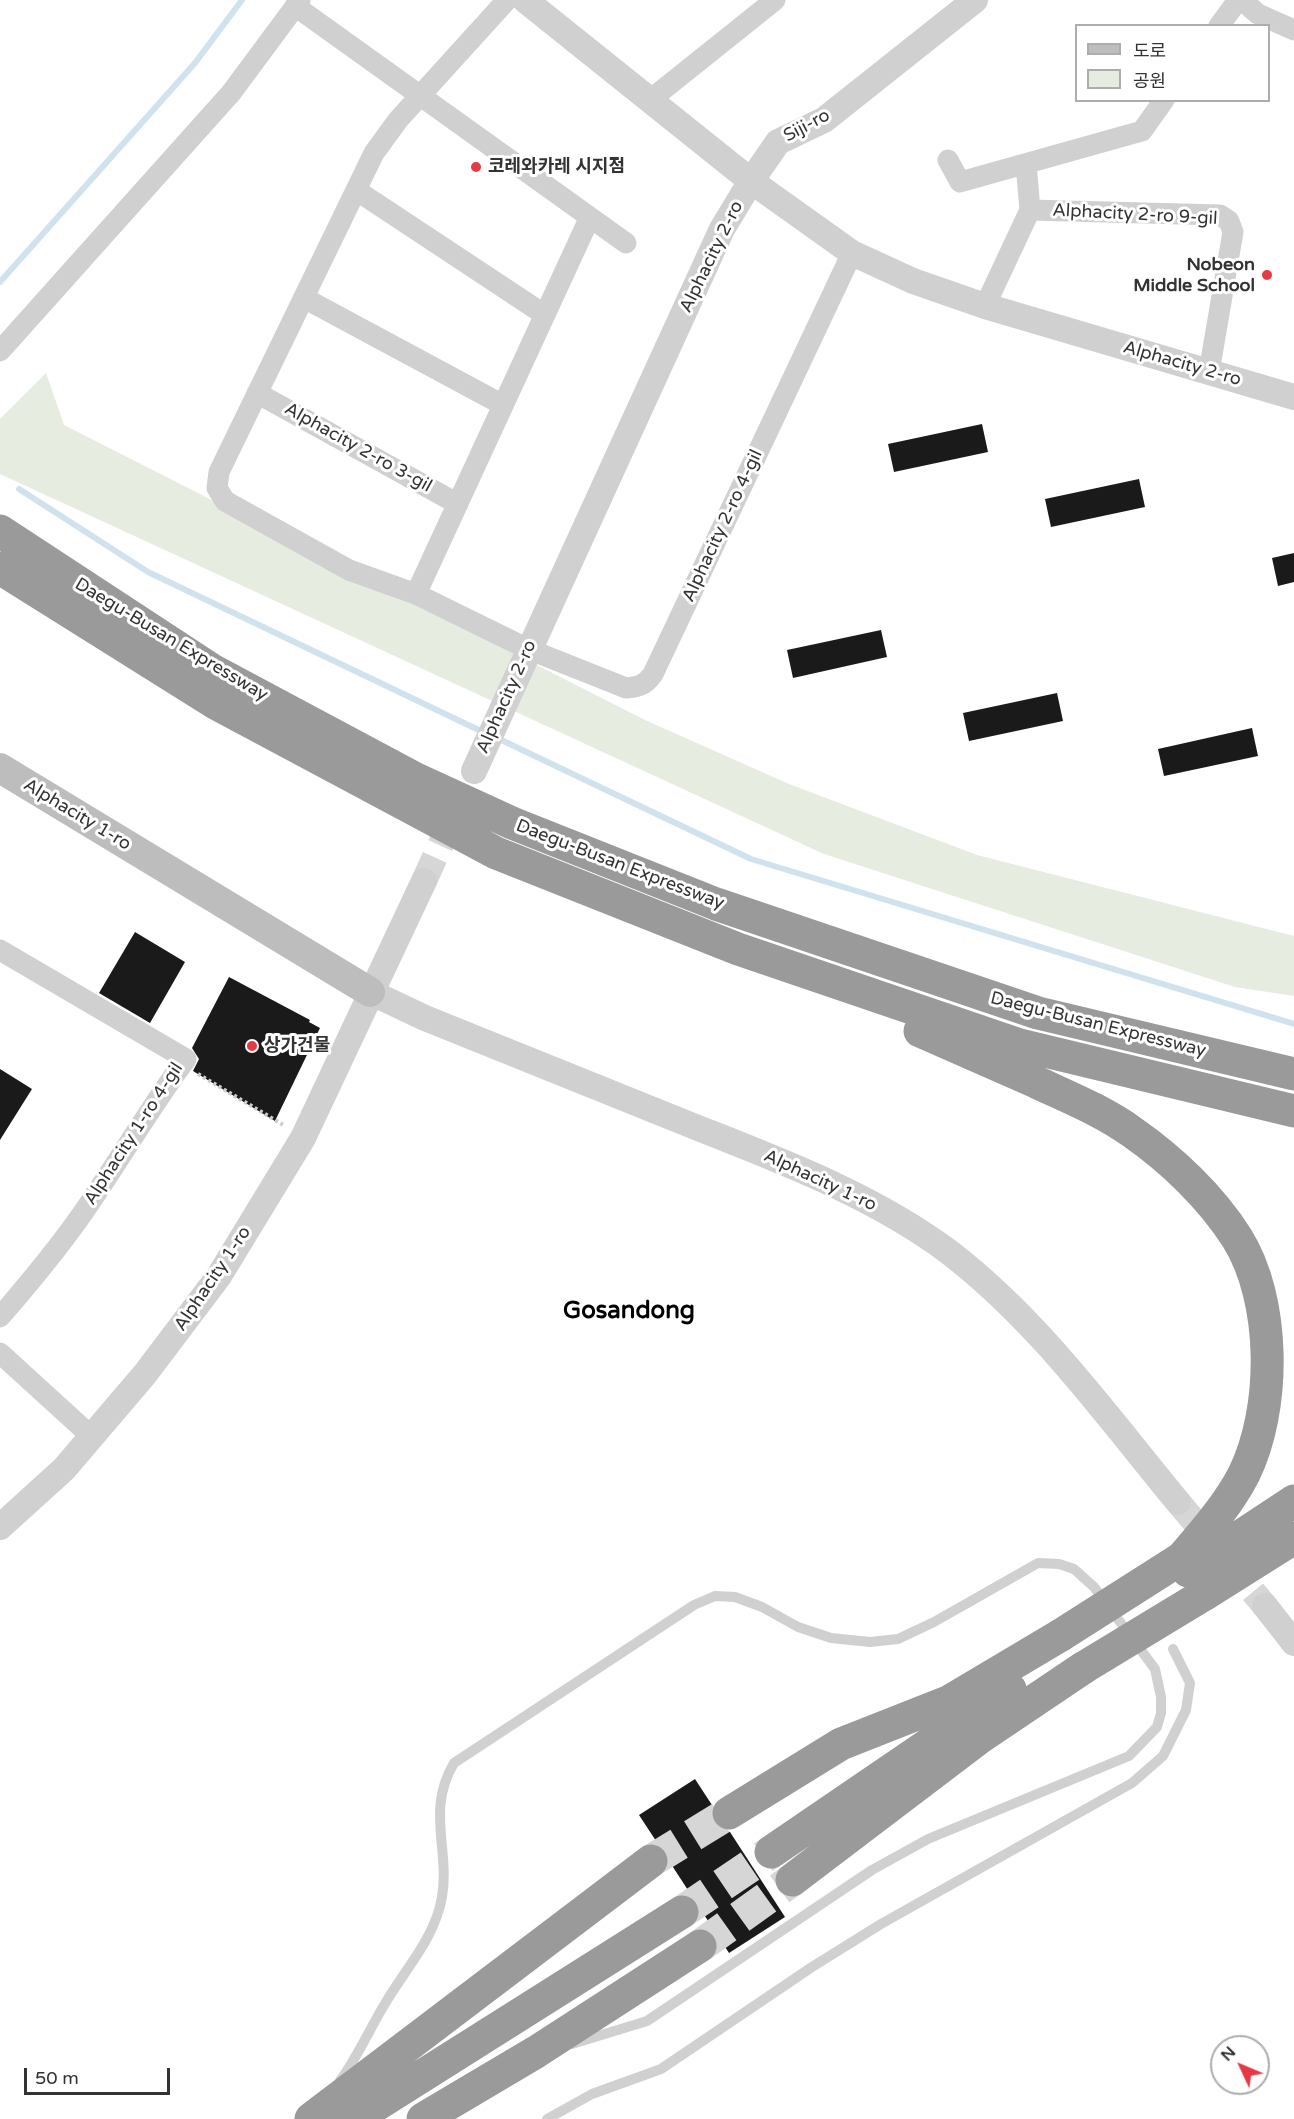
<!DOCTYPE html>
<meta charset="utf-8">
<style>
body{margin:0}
#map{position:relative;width:1294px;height:2119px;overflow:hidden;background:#fff;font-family:"Varela Round","Noto Sans KR",sans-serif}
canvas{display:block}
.legend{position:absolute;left:1075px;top:24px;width:195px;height:78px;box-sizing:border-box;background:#fff;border:2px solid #adadad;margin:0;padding:8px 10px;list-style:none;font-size:18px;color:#333}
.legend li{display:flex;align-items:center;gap:12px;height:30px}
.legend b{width:30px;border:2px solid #adadad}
.north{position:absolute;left:1210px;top:2035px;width:60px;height:60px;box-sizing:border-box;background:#fff;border:2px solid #adadad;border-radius:50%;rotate:314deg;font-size:16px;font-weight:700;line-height:24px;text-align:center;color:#333}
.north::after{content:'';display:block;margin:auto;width:21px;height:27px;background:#e63946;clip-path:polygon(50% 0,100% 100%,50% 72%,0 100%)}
.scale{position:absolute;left:24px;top:2068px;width:146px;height:27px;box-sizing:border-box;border:3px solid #333;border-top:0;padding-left:8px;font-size:18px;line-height:21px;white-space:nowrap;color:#333;-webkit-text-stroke:4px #fff;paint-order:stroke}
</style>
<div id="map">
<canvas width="1294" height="2119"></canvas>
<ul class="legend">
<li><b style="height:8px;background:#bdbdbd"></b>도로</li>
<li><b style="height:16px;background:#e6ecdf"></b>공원</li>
</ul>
<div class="north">N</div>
<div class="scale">50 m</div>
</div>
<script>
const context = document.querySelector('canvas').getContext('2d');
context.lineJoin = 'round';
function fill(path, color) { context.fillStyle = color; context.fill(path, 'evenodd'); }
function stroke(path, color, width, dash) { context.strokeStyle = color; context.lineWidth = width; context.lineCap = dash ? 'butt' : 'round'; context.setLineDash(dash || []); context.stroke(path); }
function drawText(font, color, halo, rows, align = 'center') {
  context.font = font + ' "Varela Round","Noto Sans KR",sans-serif'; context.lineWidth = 6; context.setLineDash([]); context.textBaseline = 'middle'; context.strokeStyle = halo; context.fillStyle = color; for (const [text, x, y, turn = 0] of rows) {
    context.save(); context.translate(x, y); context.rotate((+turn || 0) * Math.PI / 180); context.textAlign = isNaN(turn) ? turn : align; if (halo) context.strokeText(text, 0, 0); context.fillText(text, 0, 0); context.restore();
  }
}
const green = new Path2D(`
 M 46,373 L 64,425 L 645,720 L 789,784 L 977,855 L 1294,936 L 1294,996 L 1235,987 L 824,854 L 0,474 L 0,419 Z`);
const stream = new Path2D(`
 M 0,282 L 195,63 L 242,0
 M 19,489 L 148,572 L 485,733
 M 495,737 L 751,859 L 1294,1024`);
const building = new Path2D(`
 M 982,424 L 988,452 L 894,472 L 888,444 Z
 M 1139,479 L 1145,507 L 1051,527 L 1045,499 Z
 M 1294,553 L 1294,582 L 1278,586 L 1272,558 Z
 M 881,630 L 887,657 L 793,678 L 787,650 Z
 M 1057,693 L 1063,721 L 969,741 L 963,713 Z
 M 1252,728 L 1258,756 L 1164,776 L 1158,749 Z
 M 135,932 L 185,962 L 150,1023 L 99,993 Z
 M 229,977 L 310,1020 L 309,1022 L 320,1028 L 275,1121 L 193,1071 L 199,1059 L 192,1048 Z
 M 0,1069 L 32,1089 L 0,1140 Z
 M 695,1779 L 712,1805 L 710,1814 L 713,1823 L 721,1830 L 730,1832 L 785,1917 L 729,1953 L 669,1861 L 666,1850 L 658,1844 L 639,1815 Z`);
const tertiaryTunnel = new Path2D(`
 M 424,881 L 455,813
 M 1178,1502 L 1265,1606`);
const motorwayTunnel = new Path2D(`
 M 651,1861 L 729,1813
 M 682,1912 L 771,1852
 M 700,1946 L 792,1880`);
const path = new Path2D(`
 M 198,1074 L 285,1126`);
const service = new Path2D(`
 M 340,2081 C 358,2056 370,2028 386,2002 C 406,1968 435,1938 442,1897 C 450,1849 426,1810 454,1763 L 694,1605 L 715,1596 L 735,1597 L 762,1607 L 798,1627 L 831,1638 L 870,1642 L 898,1639 L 934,1622 L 1038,1563 L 1059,1564 L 1074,1569 L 1094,1587 L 1155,1669 L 1161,1697 L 1161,1713 L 1157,1727 L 1129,1756 L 928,1839 L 872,1870 L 647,2021 L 572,2044
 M 547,2119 L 592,2094 L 661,2069 L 812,1967 L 881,1924 L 1132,1783 L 1163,1756 L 1186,1710 L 1190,1683 L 1173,1649`);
const minor = new Path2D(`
 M 507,0 L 398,120 L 374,153 L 219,472 L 217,488 L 225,501 L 349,570 L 416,594 L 528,649 L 626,688 C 639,687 645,685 653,674 L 852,253
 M 1242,0 L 1258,14 L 1294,30
 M 295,6 L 626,243
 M 1219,26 L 1238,0
 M 650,100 L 775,0
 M 948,160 L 960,182 L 1142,131 L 1164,100
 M 356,190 L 545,315
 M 1030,210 L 1220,215 L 1229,221 L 1233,232 L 1209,372
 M 304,298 L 503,405
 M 985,306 L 1030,210 L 1026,164
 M 0,351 L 231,93 L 300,0
 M 257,393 L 458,504
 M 416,594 L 590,217
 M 0,950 L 186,1059 C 152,1105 123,1154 91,1201 C 64,1242 32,1280 0,1317
 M 0,1353 L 91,1436`);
const tertiary = new Path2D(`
 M 525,0 L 751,181 L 778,142 L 824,120 L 975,0
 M 474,771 L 722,229 L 751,181 L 852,253 L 913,281 L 985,306 L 1294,397
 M 370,992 L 425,1018 C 516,1054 607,1091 698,1128 C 784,1162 874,1196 949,1252 C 1039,1321 1106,1415 1178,1502
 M 0,1527 L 64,1469 L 145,1374 L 219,1276 L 303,1138 L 424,881
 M 1265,1606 L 1294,1643`);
const secondary = new Path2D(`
 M 0,768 L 370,992`);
const motorway = new Path2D(`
 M 0,531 L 212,670 L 416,779 L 512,823 L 716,904 L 1038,1013 L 1294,1074
 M 0,568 L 217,704 L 496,853 L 738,949 L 1020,1045 L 1294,1111
 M 920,1031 C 959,1048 997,1065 1036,1082 C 1068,1097 1103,1111 1132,1132 C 1171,1159 1211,1197 1237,1238 C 1276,1300 1276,1409 1244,1474 C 1228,1505 1205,1531 1182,1558
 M 1188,1571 L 1294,1501
 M 1205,1594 L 1294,1538
 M 729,1813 L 841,1744 L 950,1701 L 1061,1635
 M 771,1852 L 1010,1689
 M 792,1880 L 979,1738 L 1083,1668
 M 311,2119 L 651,1861
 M 354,2119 L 682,1912
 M 423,2119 L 536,2052 L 700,1946`);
const motorwayBridge = new Path2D(`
 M 1061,1635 L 1182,1558
 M 1083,1668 L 1205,1594`);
const markers = [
 [476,167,6,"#e63946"],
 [1267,275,6,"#e63946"],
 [252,1046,6,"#e63946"]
];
const streetNames = [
 ["Siji-ro",807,126,-28],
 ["Alphacity 2-ro 9-gil",1135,215,3],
 ["Alphacity 2-ro",712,257,-64],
 ["Alphacity 2-ro",1182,364,16],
 ["Alphacity 2-ro 3-gil",358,448,29],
 ["Alphacity 2-ro 4-gil",723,526,-65],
 ["Daegu-Busan Expressway",171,640,31],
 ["Alphacity 2-ro",507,697,-66],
 ["Alphacity 1-ro",77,815,31],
 ["Daegu-Busan Expressway",620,865,21],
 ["Daegu-Busan Expressway",1098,1025,14],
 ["Alphacity 1-ro 4-gil",134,1134,-57],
 ["Alphacity 1-ro",820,1181,25],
 ["Alphacity 1-ro",213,1279,-56]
];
const poiNames = [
 ["코레와카레 시지점",488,167],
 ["Nobeon",1255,265,"right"],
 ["Middle School",1255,286,"right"],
 ["상가건물",264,1046]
];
const districtNames = [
 ["Gosandong",629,1312]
];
fill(green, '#e6ecdf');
stroke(stream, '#cfe2ee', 6);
fill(building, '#1a1a1a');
stroke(tertiaryTunnel, '#d6d6d6', 26, [26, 13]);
stroke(motorwayTunnel, '#d6d6d6', 33, [33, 16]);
stroke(path, '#cdcdcd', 4, [3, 3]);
stroke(service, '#d0d0d0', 10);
stroke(minor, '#d0d0d0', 21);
stroke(tertiary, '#d0d0d0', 26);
stroke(secondary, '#bdbdbd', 30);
stroke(motorway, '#9a9a9a', 33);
stroke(motorwayBridge, '#9a9a9a', 33);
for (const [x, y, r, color] of markers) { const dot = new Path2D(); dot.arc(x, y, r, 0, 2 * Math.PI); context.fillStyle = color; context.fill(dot); stroke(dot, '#fff', 2); }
drawText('18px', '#333', '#fff', streetNames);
drawText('bold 18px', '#333', '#fff', poiNames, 'left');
drawText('bold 24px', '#000', '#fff', districtNames);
</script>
